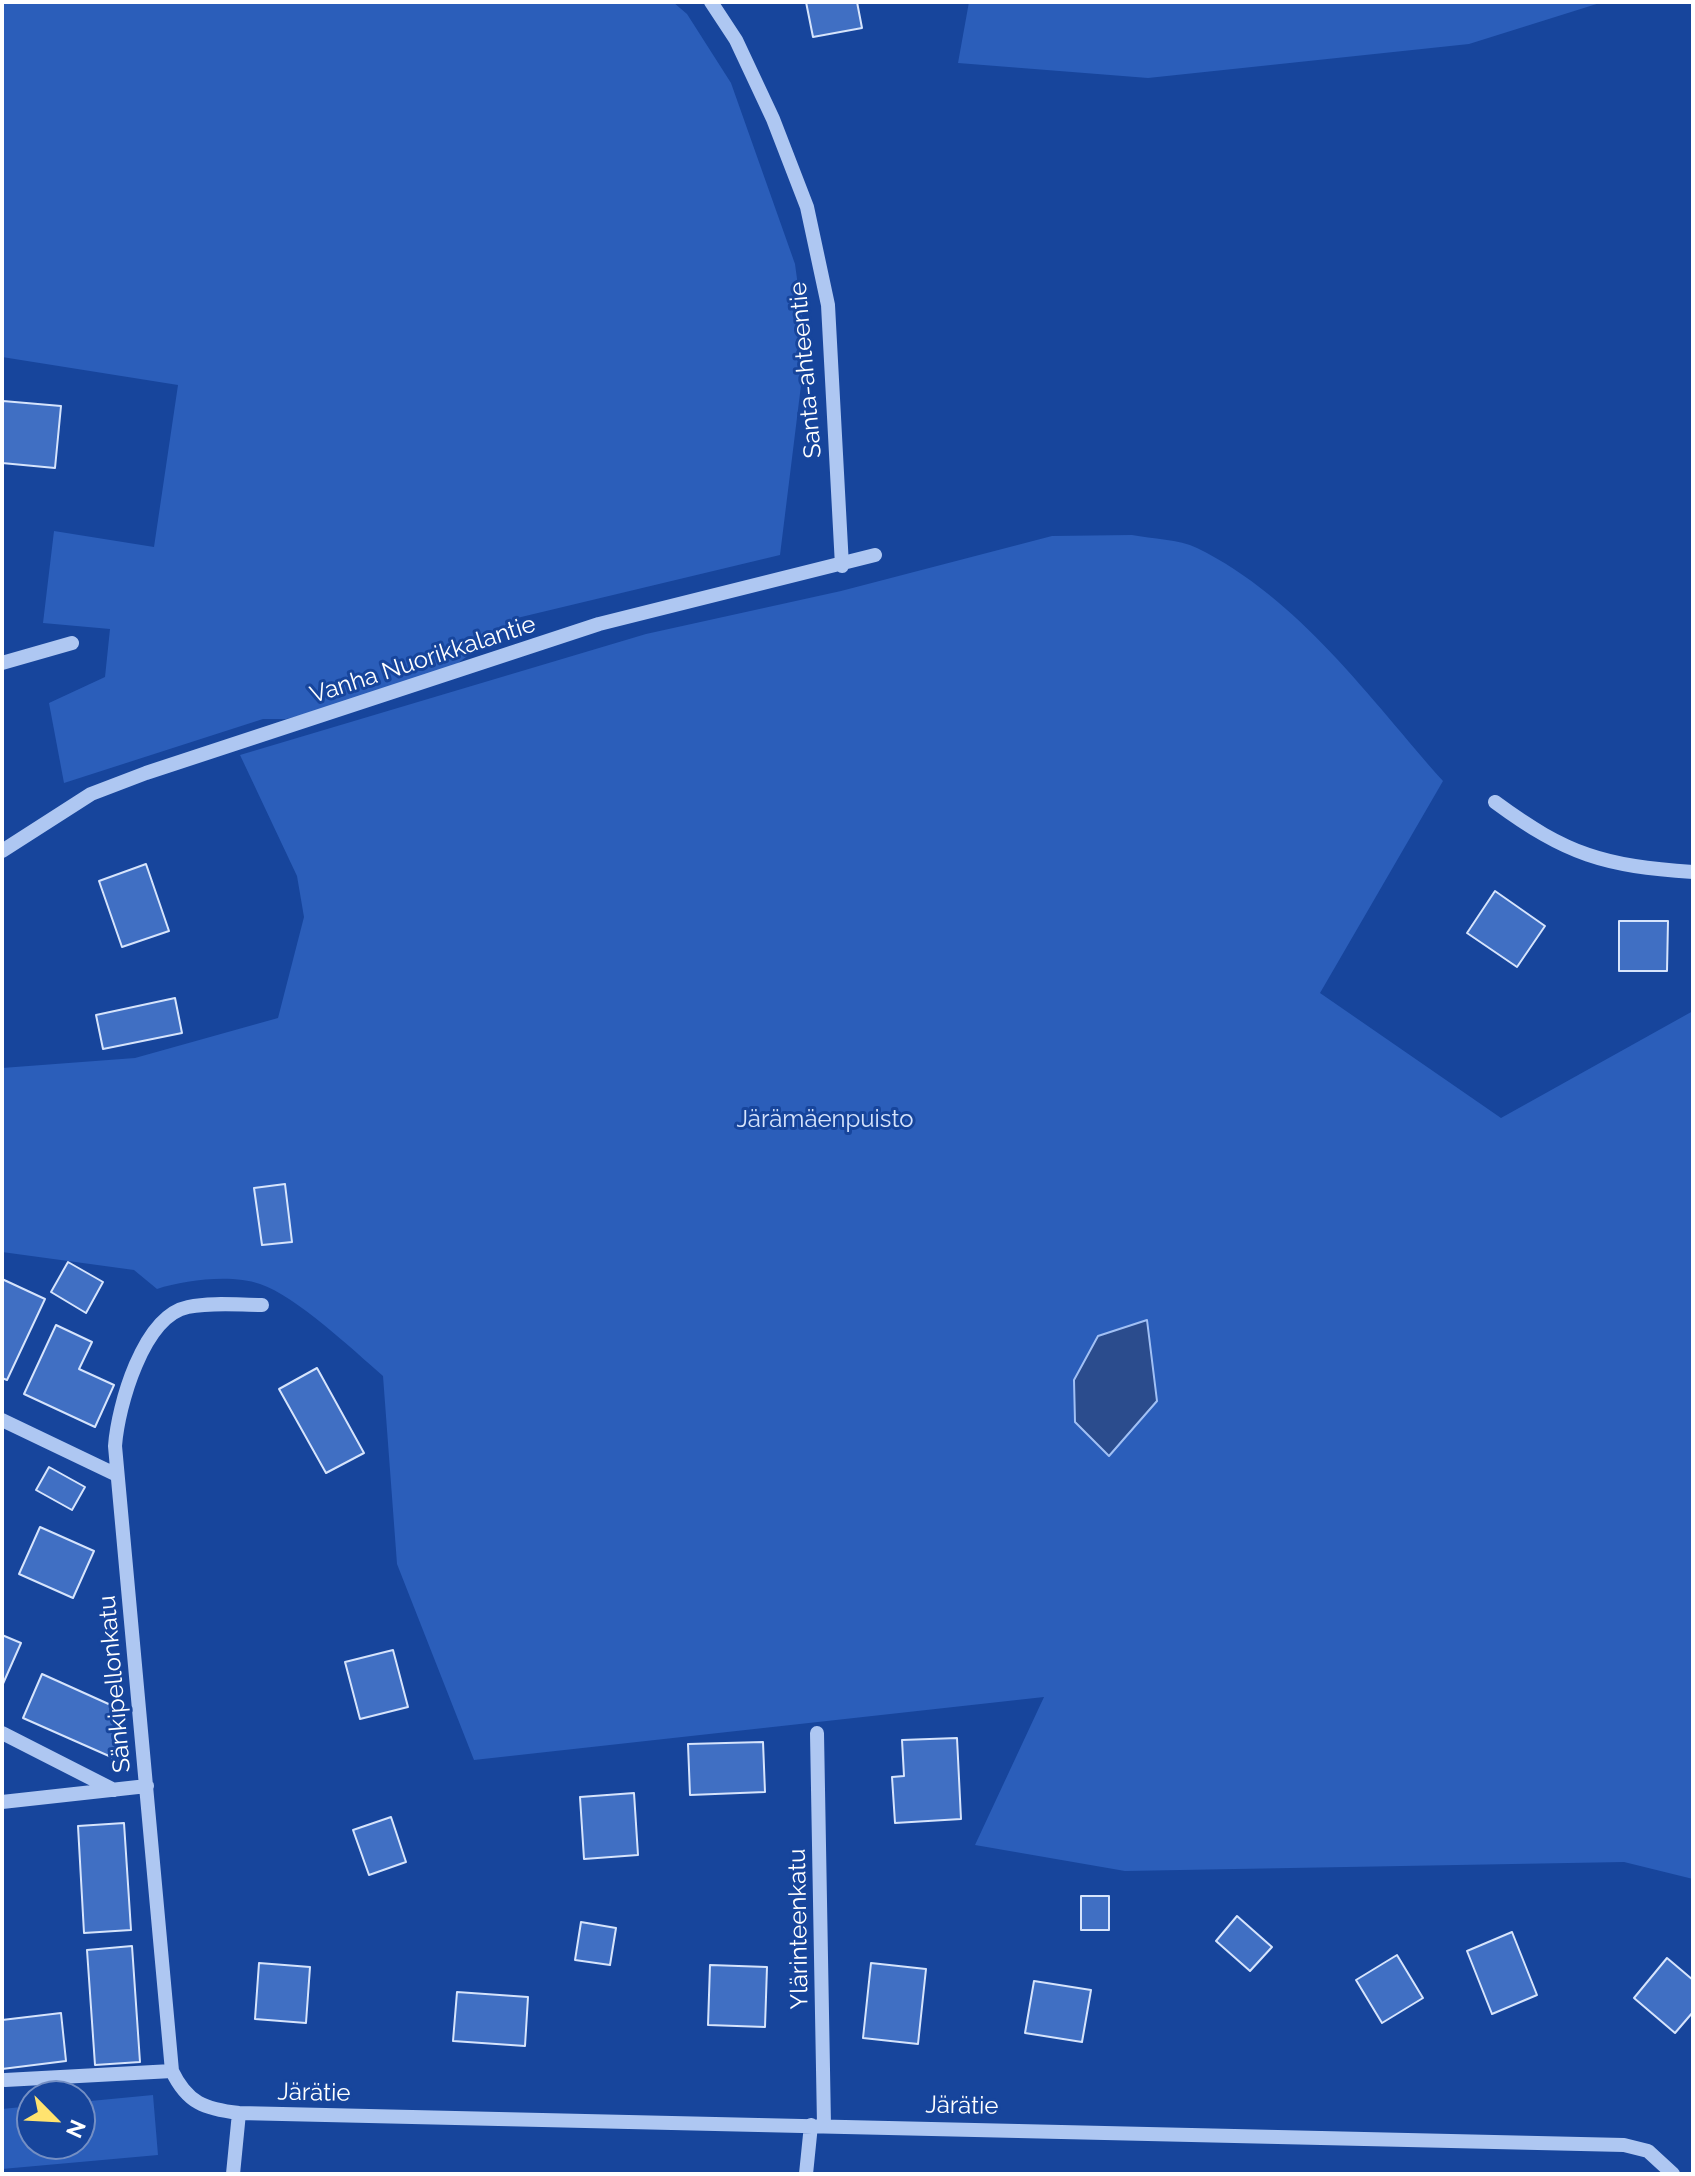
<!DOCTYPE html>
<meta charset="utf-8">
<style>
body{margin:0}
#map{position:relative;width:1695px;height:2176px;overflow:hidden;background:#17459c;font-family:Raleway,sans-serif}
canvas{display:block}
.frame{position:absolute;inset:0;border:4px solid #fff;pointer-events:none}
.north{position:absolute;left:16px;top:2080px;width:80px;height:80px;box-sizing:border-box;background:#17459c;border:2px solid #748fc4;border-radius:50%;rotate:114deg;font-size:22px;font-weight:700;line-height:32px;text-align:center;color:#fff}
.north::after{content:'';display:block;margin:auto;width:28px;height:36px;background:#ffe36f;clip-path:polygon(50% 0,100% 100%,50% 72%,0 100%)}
</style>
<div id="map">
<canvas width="1695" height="2176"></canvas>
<div class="frame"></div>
<div class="north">N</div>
</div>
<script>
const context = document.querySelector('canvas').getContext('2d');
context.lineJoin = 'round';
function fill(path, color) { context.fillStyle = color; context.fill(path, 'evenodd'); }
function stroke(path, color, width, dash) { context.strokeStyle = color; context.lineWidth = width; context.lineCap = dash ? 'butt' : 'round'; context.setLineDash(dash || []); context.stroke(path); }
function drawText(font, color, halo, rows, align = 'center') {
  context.font = font + ' Raleway,sans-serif'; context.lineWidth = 6; context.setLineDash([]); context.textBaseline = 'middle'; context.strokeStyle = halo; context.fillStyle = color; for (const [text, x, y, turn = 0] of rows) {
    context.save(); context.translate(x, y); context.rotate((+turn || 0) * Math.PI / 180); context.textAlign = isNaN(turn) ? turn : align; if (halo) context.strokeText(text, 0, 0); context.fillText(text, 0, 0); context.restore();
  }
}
const green = new Path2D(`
 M 2,2 L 673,2 L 687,14 L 731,83 L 795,264 L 806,345 L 780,555 L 517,618 L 432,683 L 286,719 L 263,719 L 64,783 L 49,703 L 105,677 L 110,629 L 43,623 L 54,531 L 154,547 L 178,385 L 2,357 Z
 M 969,2 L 1603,2 L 1469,44 L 1148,78 L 958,63 Z
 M 1132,535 C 1152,539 1179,539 1197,548 C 1299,598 1370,699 1443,781 L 1320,993 L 1501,1118 L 1693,1011 L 1693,1879 L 1624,1862 L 1125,1871 L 975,1845 L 1044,1697 L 474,1760 L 397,1564 L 383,1376 C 353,1350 296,1296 260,1284 C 231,1274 185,1280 157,1289 L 134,1270 L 2,1252 L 2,1068 L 135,1058 L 278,1018 L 304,917 L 297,876 L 240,755 L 646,634 L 841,591 L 1052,536 Z
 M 153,2095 L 158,2155 L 2,2169 L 2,2109 L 32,2106 L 32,2144 L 80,2144 L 80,2102 Z`);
const water = new Path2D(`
 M 1147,1320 L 1157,1401 L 1109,1456 L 1075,1422 L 1074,1380 L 1098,1336 Z`);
const building = new Path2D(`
 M 806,2 L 857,2 L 862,28 L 813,37 Z
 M 3,401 L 61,406 L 55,468 L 2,463 Z
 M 146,864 L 169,931 L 122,947 L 99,881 Z
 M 1495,891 L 1545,926 L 1517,967 L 1467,933 Z
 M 1619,921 L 1668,921 L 1667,971 L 1619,971 Z
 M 175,998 L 182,1033 L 103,1049 L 96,1015 Z
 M 285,1184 L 292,1242 L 262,1245 L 254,1188 Z
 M 68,1262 L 103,1282 L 86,1313 L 51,1292 Z
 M 2,1279 L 45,1299 L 7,1380 L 2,1378 Z
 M 56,1325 L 92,1342 L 79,1369 L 114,1385 L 95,1427 L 24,1394 Z
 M 317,1368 L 364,1453 L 326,1473 L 279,1389 Z
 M 49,1467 L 85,1487 L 72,1510 L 36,1490 Z
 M 40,1527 L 94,1551 L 73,1598 L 19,1574 Z
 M 2,1635 L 21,1643 L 2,1686 Z
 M 393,1650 L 408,1707 L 360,1719 L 345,1662 Z
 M 42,1674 L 113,1706 L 118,1760 L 23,1718 Z
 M 957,1738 L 961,1819 L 895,1823 L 892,1777 L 904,1776 L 902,1740 Z
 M 763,1742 L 765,1792 L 690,1795 L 688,1744 Z
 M 634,1793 L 638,1855 L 584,1859 L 580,1797 Z
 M 391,1817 L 406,1862 L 369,1875 L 353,1830 Z
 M 124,1823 L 131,1930 L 84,1933 L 78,1826 Z
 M 1081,1896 L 1109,1896 L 1109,1930 L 1081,1930 Z
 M 1237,1916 L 1272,1947 L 1250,1971 L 1216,1941 Z
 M 581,1922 L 616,1928 L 610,1965 L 575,1960 Z
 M 1512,1932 L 1537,1995 L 1492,2014 L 1467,1951 Z
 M 132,1946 L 140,2062 L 95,2065 L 87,1950 Z
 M 1397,1955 L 1423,1998 L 1382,2023 L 1356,1980 Z
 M 1667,1958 L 1693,1980 L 1693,2012 L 1675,2033 L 1634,1998 Z
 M 259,1963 L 310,1967 L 306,2023 L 255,2019 Z
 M 871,1963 L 926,1969 L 918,2044 L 863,2038 Z
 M 710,1965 L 767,1967 L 765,2027 L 708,2025 Z
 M 1034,1981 L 1091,1990 L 1082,2042 L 1025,2033 Z
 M 457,1992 L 528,1997 L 525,2046 L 453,2041 Z
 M 61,2013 L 66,2061 L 2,2069 L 2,2020 Z`);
const minor = new Path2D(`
 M 711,2 L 736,40 L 773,119 L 807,207 L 828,305 L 842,566
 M 2,663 L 72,643
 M 1495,802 C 1567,855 1604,866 1693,872
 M 2,851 L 91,794 L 146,773 L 599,624 L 875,555
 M 262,1305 C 239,1305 212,1302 188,1307 C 143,1316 118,1406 115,1446 L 172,2071 C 187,2103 205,2109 239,2113 L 1624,2145 L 1648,2151 L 1673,2174
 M 2,1420 L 117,1475
 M 2,1733 L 114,1790
 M 817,1733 L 824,2125
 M 2,1802 L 147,1786
 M 5,2080 L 172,2071
 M 233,2174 L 239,2113
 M 806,2174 L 811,2125`);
const streetNames = [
 ["Santa-ahteentie",806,370,-95],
 ["Vanha Nuorikkalantie",423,660,-18],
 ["Sänkipellonkatu",115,1684,-95],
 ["Ylärinteenkatu",799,1929,-91],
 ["Järätie",314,2093,1],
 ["Järätie",962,2106,1]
];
const parkNames = [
 ["Järämäenpuisto",825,1120]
];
fill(green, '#2b5eba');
fill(water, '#2b4c8d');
stroke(water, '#a1c0f5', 2);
fill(building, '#406fc3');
stroke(building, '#d6e4fc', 2);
stroke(minor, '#aec7f2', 14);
drawText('24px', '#fff', '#17459c', streetNames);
drawText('24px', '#d6e4fc', '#17459c', parkNames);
</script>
